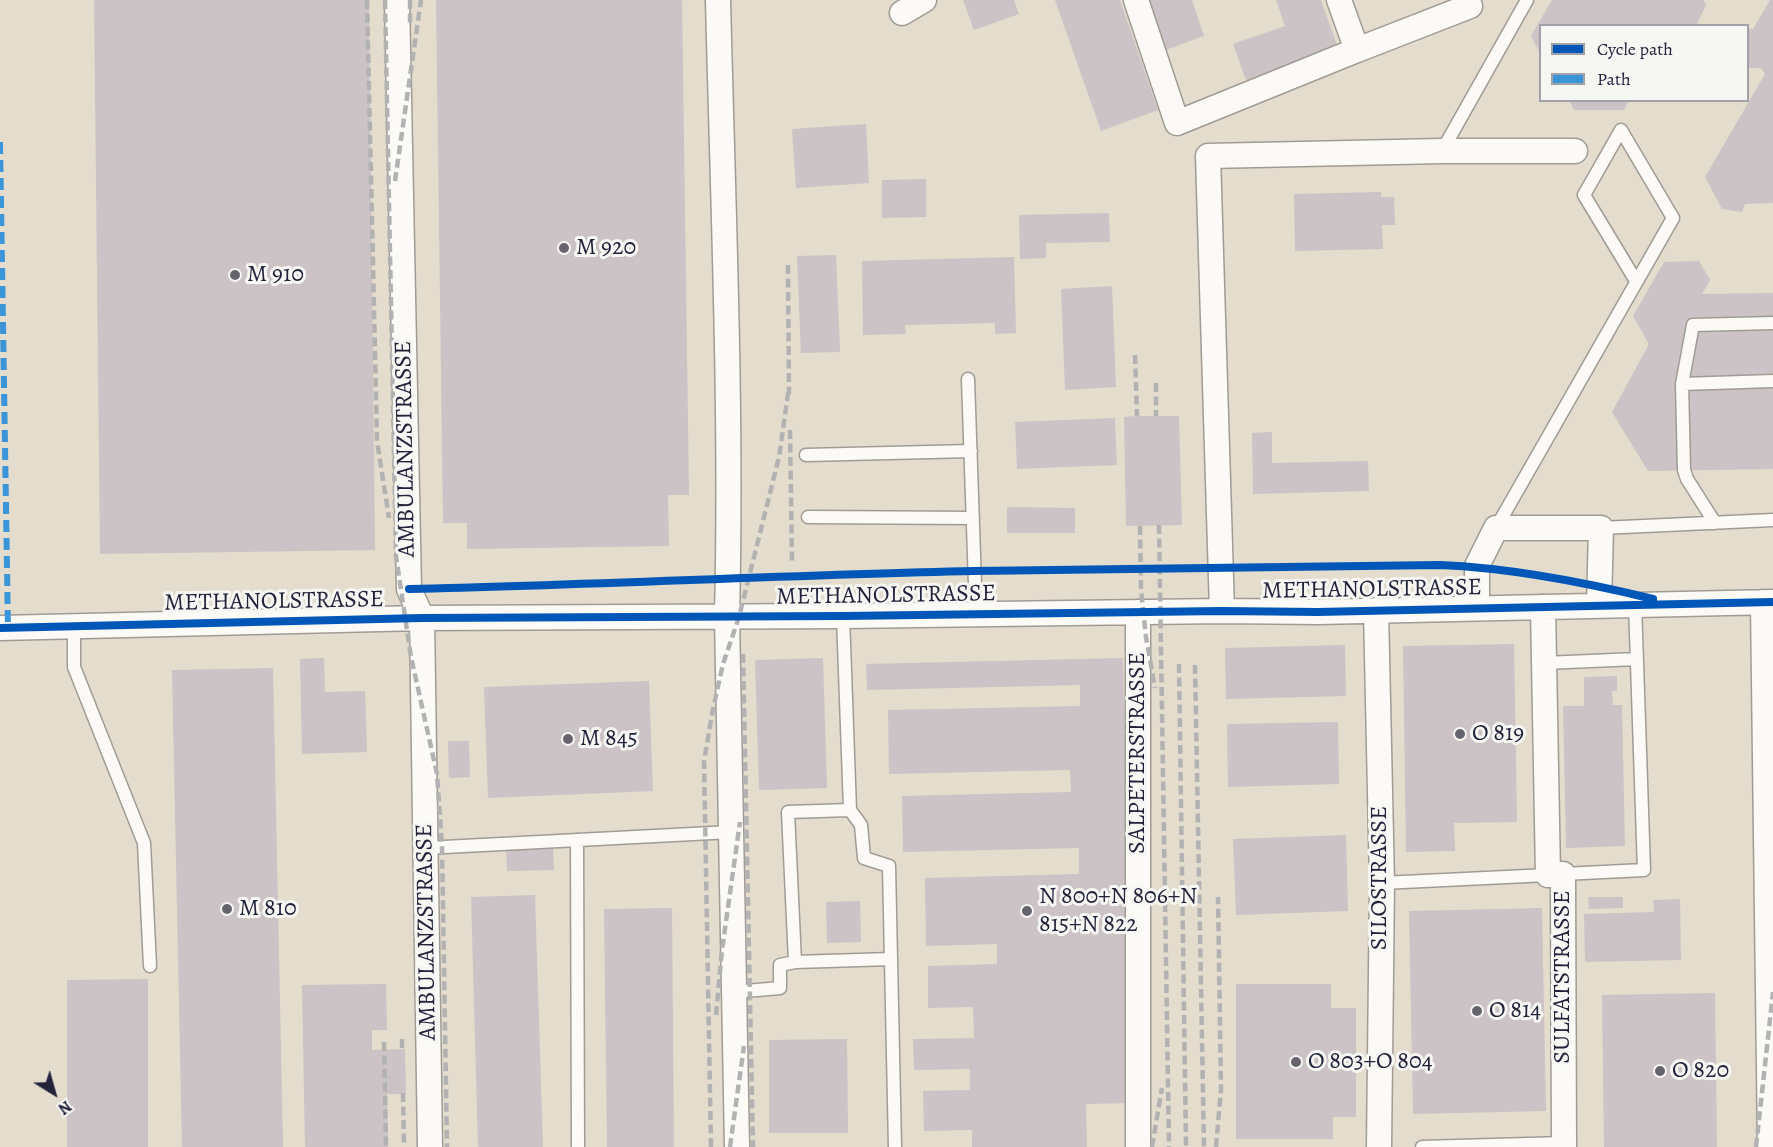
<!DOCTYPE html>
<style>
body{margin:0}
#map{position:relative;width:1773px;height:1147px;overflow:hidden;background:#e4dccc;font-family:Alegreya,serif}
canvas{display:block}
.legend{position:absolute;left:1539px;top:24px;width:210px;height:78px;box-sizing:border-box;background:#f6f6f2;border:2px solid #a1a1a9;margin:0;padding:8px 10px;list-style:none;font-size:18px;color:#22223b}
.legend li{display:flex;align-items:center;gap:12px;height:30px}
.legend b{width:30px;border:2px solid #a1a1a9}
.north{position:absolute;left:24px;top:1063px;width:60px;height:60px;-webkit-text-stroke:4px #f6f6f2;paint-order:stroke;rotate:143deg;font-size:16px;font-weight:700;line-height:24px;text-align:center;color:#22223b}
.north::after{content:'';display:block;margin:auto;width:21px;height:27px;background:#22223b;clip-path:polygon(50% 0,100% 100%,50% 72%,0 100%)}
</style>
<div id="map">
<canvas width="1773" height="1147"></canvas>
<ul class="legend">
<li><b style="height:8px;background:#0057b8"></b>Cycle path</li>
<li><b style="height:8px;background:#3b95d9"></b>Path</li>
</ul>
<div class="north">N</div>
</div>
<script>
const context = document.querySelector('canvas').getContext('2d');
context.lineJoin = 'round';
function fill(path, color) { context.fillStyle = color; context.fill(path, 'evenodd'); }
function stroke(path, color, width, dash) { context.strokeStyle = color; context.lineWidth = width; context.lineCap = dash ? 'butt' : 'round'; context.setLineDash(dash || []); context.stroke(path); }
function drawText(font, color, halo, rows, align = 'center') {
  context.font = font + ' Alegreya,serif'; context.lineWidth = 6; context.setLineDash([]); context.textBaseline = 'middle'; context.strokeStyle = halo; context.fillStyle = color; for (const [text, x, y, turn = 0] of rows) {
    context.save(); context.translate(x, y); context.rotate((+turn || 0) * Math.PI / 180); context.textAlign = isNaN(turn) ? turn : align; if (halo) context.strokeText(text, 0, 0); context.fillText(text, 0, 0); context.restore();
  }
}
const building = new Path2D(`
 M 94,0 L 369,0 L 375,550 L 100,554 Z
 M 436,0 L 682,0 L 689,495 L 668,495 L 669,546 L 467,549 L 467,523 L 443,523 Z
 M 963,0 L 1014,0 L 1019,14 L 974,30 Z
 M 1055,0 L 1120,0 L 1158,110 L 1101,131 Z
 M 1146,0 L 1192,0 L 1204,36 L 1163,51 Z
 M 1276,0 L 1321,0 L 1338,48 L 1246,80 L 1233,44 L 1285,26 Z
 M 1552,0 L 1703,0 L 1706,5 L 1696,26 L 1540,26 L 1540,53 L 1531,36 Z
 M 1770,0 L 1773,0 L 1773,203 L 1745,204 L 1742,212 L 1722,209 L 1705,177 L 1765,74 L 1761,68 L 1748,68 L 1748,28 L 1753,29 Z
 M 1569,100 L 1629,100 L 1624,110 L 1574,110 Z
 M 866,124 L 869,183 L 796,188 L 792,129 Z
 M 926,179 L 926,217 L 882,218 L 882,180 Z
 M 1381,192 L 1381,197 L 1394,197 L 1395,225 L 1382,225 L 1383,249 L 1295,251 L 1294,194 Z
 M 1109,213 L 1110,242 L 1046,243 L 1046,258 L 1020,259 L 1019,215 Z
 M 836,255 L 840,352 L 801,353 L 797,256 Z
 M 1014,257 L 1016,333 L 995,334 L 995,323 L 905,325 L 906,334 L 863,335 L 862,261 Z
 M 1699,261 L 1710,280 L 1702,294 L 1773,293 L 1773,469 L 1648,471 L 1612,412 L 1649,344 L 1633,316 L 1664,262 Z
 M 1112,286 L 1116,387 L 1065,390 L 1061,289 Z
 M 1137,416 L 1179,416 L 1182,525 L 1126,526 L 1124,417 Z
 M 1115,418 L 1117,465 L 1017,469 L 1015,422 Z
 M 1272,432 L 1272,463 L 1368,461 L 1369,491 L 1253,494 L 1252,433 Z
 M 1007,507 L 1075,508 L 1075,533 L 1007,533 Z
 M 1514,644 L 1517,822 L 1454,823 L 1455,851 L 1406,852 L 1403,646 Z
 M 1345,645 L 1346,696 L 1226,699 L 1225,648 Z
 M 324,658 L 325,692 L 365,691 L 367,752 L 302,754 L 300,659 Z
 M 823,658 L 827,788 L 759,790 L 755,660 Z
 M 1123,658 L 1132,1103 L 1086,1104 L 1087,1147 L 972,1147 L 972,1130 L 924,1131 L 923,1091 L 970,1090 L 970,1069 L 914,1070 L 913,1039 L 974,1038 L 973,1007 L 928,1008 L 928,966 L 997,964 L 997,944 L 926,946 L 925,878 L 1079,874 L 1079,848 L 903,852 L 902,796 L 1071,792 L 1070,770 L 889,774 L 888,710 L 1080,706 L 1080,685 L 867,690 L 866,664 Z
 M 273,668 L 283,1147 L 182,1147 L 172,670 Z
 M 1617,676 L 1617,691 L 1612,691 L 1613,705 L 1622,705 L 1625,846 L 1566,848 L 1563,706 L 1584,706 L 1584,677 Z
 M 649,681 L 653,791 L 488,798 L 484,687 Z
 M 1338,722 L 1339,784 L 1228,787 L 1227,724 Z
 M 448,741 L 469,741 L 470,777 L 449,778 Z
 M 1346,835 L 1348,911 L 1236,915 L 1233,839 Z
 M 553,846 L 554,870 L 507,871 L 506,847 Z
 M 535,895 L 543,1147 L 478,1147 L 471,897 Z
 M 1588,897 L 1623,897 L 1623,908 L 1589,909 Z
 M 1680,899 L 1681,960 L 1585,962 L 1584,914 L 1654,912 L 1653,900 Z
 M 860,901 L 861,942 L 827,943 L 826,902 Z
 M 672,908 L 674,1147 L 607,1147 L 604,909 Z
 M 1542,908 L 1546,1111 L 1413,1114 L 1409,911 Z
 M 148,979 L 148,1147 L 67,1147 L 67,980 Z
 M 386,984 L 387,1030 L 372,1030 L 372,1050 L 405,1049 L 406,1094 L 387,1094 L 388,1147 L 305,1147 L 302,985 Z
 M 1236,984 L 1331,984 L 1331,1008 L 1356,1008 L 1356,1117 L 1333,1117 L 1333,1139 L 1236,1139 Z
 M 1715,993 L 1717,1147 L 1604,1147 L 1602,995 Z
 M 847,1039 L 848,1133 L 769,1133 L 769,1040 Z`);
const path = new Path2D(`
 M 1663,295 L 1669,347`);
const service = new Path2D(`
 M 1442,151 L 1527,0
 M 968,379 L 976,614
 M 1682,384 L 1773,381
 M 806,455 L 971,451
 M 808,517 L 973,518
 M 1715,523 L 1687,479 L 1684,470 L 1682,384 L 1693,325 L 1773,323
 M 1496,528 L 1673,218 L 1621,130 L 1584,195 L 1636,281
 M 1601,528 L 1773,520
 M 843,616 L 850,810 L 861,825 L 864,858 L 889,866 L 895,1147
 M 74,626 L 74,667 L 144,843 L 150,966
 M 1544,663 L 1637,659
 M 577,840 L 578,1147
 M 425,848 L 731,832
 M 1563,874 L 1644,870 L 1635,604
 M 1382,883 L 1548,875
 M 795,962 L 891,959
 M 734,992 L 780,988 L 780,965 L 795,962 L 788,812 L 850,810
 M 1422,1147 L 1564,1143`);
const minor = new Path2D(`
 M 397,0 L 409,589 L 422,618 L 430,1147
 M 718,0 C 723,205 732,412 727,617 L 737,1147
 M 1136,0 L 1177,123 L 1357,50 L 1339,0
 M 902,13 L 924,0
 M 1357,50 L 1470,6
 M 1763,602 L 1770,1147
 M 1477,607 L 1477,566 L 1496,528 L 1601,528 L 1599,606
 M 1543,607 L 1548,875 L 1563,874 L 1564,1147
 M 1376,610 L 1382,883 L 1379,1147
 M 1222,611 L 1208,156 L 1442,151 L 1575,151
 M 1138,612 L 1138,1147
 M 0,628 L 422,618 L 843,616 L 1222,611 L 1318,612 L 1773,602`);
const rail = new Path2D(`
 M 367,0 L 377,441 L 389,518
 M 385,0 L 396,556 L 411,657 L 437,774 L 442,847 L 447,1147
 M 410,0 L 410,27
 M 395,181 L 421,0
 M 788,265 L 789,394
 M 1135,355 L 1137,416
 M 1156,383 L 1156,416
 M 790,430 L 792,561
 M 1159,525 L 1169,1147
 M 1140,526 L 1141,590 L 1146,637 L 1155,688
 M 743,654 L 753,1147
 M 1179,664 L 1186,1147
 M 1195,665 L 1204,1147
 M 716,1015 L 722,950 L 740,822
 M 402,1039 L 402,1050
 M 384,1042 L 386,1147
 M 403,1093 L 404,1147
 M 711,1147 L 704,761 L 713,709 L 723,664 L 739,617 L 779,457 L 789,387
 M 730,1147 L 744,1046
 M 1152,1147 L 1162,1088
 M 1216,1147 L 1221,1089 L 1218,897
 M 1756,1147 L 1773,992`);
const quiet = new Path2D(`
 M 0,142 L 8,628`);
const cycleway = new Path2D(`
 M 409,589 C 597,585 785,575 974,571 C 1129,568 1285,568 1440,565 C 1512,568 1584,582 1653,599
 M 0,628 L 422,618 L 843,616 L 1222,611 L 1318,612 L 1773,602`);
const markers = [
 [564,248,6,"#66636e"],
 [235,275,6,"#66636e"],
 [1460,734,6,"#66636e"],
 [568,739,6,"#66636e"],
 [227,909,6,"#66636e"],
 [1027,911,6,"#66636e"],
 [1477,1011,6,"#66636e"],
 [1296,1062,6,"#66636e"],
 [1660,1071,6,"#66636e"]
];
const poiNames = [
 ["M 920",576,248],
 ["M 910",247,275],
 ["O 819",1472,734],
 ["M 845",580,739],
 ["N 800+N 806+N",1039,897],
 ["815+N 822",1039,925],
 ["M 810",239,909],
 ["O 814",1489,1011],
 ["O 803+O 804",1308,1062],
 ["O 820",1672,1071]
];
const streetNames = [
 ["AMBULANZSTRASSE",406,449,-91],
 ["METHANOLSTRASSE",1372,590,-1],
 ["METHANOLSTRASSE",886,596,-1],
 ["METHANOLSTRASSE",274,602,-1],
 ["SALPETERSTRASSE",1138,753,-90],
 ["SILOSTRASSE",1380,878,-90],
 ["AMBULANZSTRASSE",427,932,-91],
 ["SULFATSTRASSE",1563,977,-90]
];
fill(building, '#cbc3c5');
stroke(service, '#a09b95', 15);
stroke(minor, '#a09b95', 27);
stroke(path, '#c7c6c4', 4, [4.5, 4.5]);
stroke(service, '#fbfaf7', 12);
stroke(minor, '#fbfaf7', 24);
stroke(rail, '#b3b2b2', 4.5, [9, 4.5]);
stroke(quiet, '#3b95d9', 6, [12, 6]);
stroke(cycleway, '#0057b8', 8);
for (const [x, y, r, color] of markers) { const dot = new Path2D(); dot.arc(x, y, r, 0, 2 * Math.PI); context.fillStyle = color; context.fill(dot); stroke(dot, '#f6f6f2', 2); }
drawText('24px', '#22223b', '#f6f6f2', poiNames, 'left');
drawText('24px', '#22223b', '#f6f6f2', streetNames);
</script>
